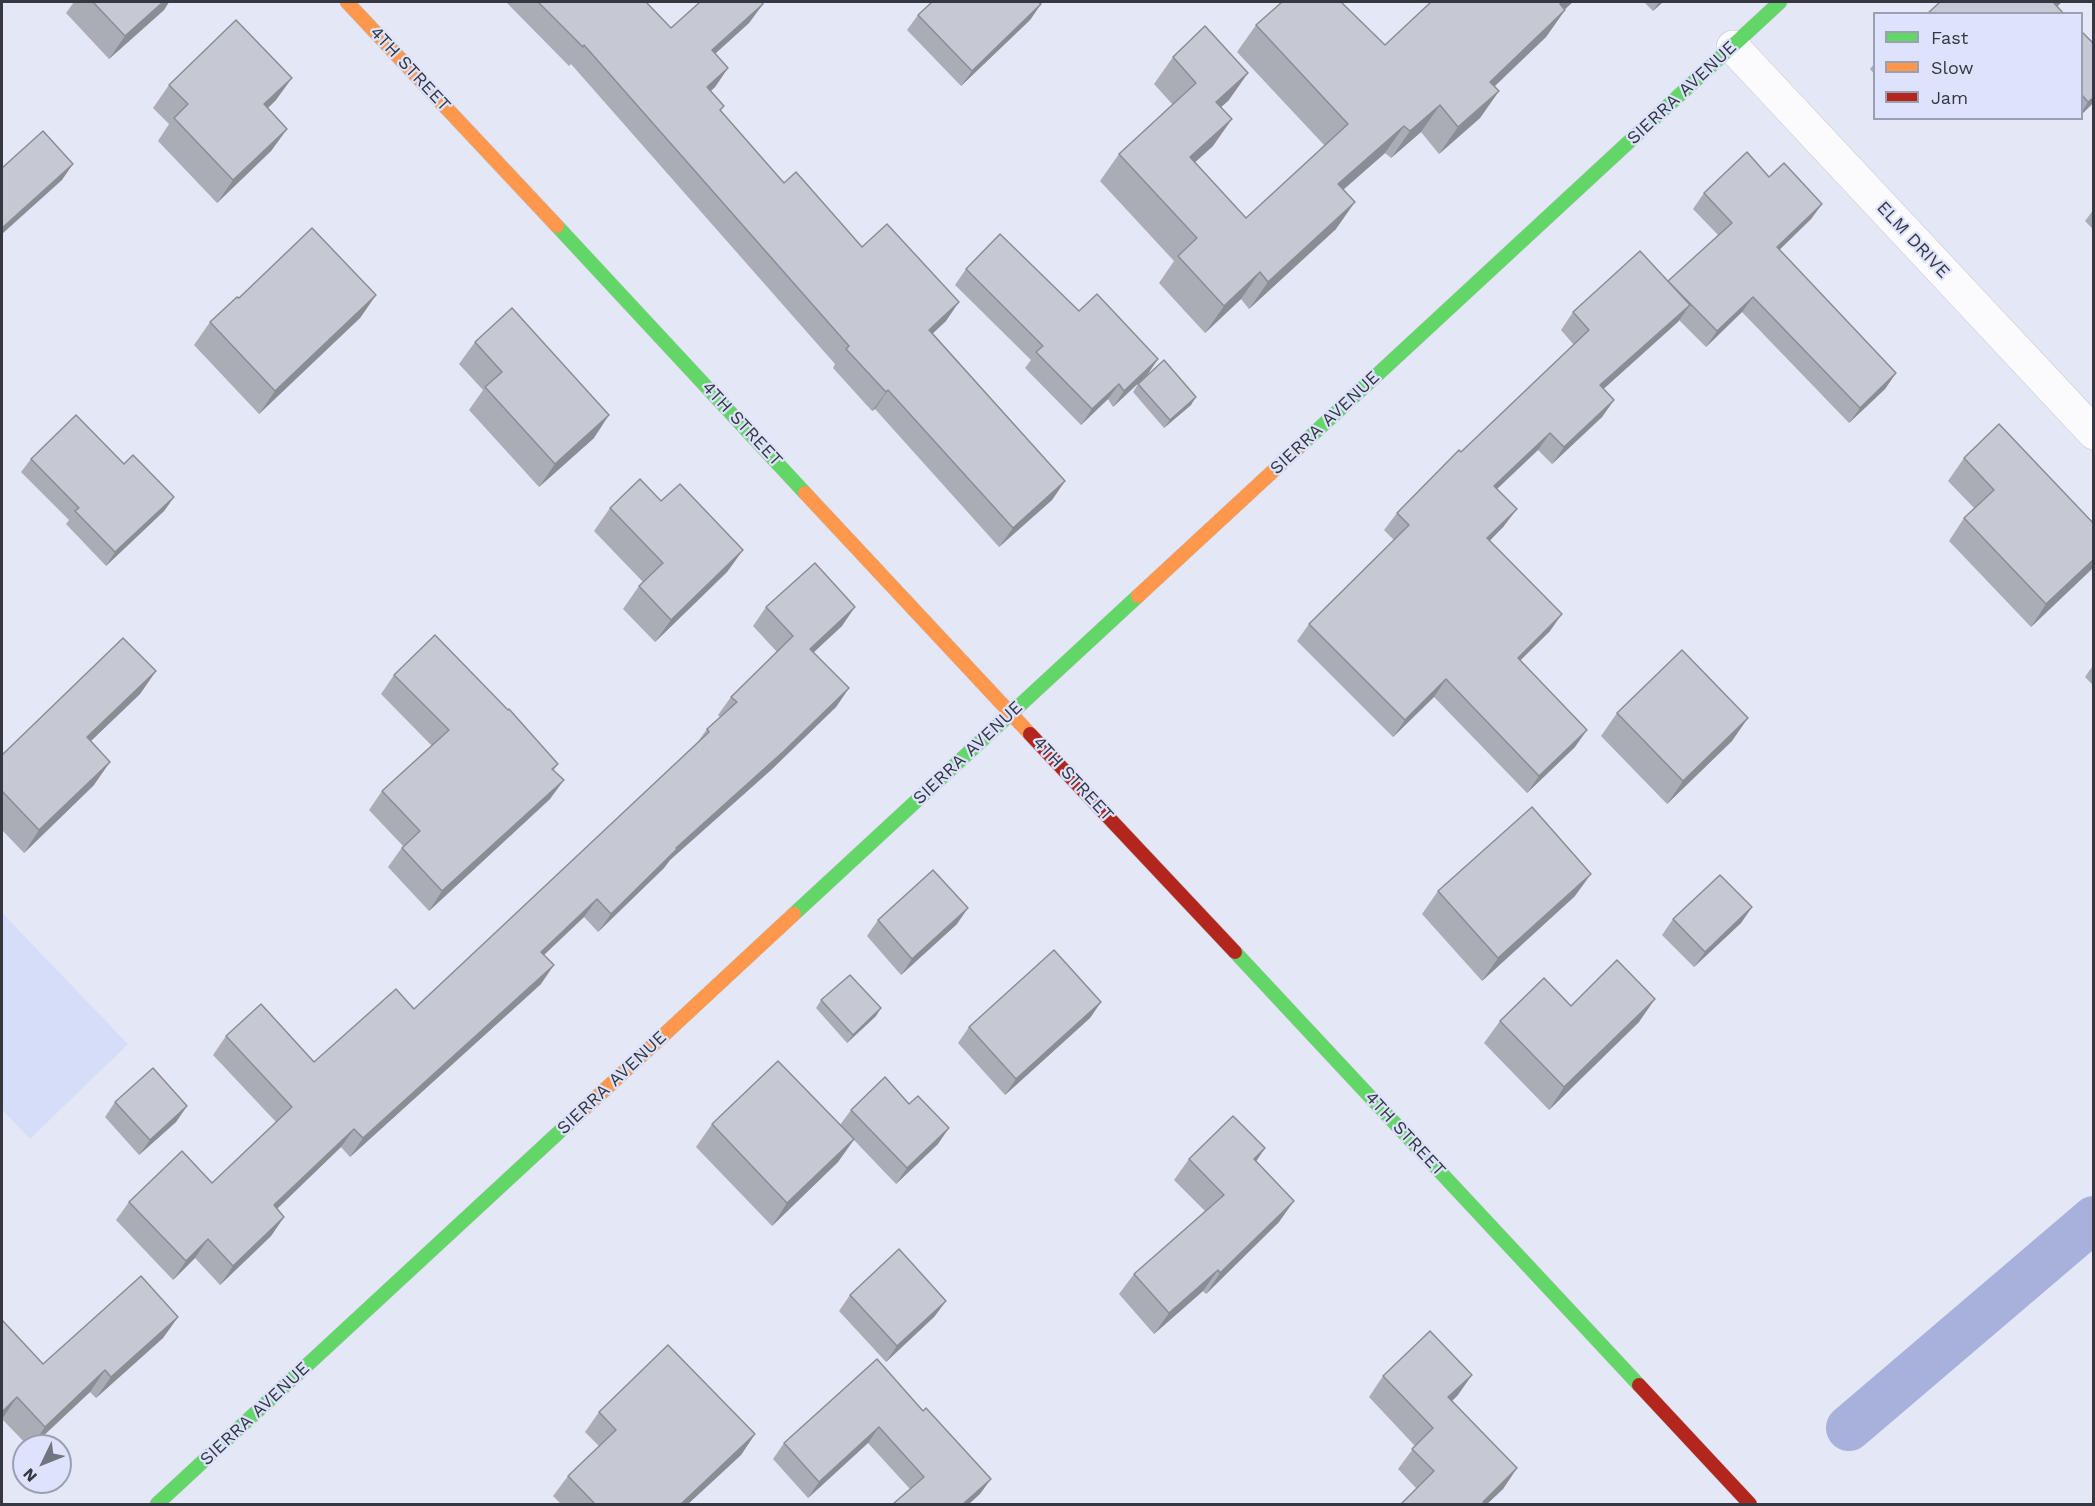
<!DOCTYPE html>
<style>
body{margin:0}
#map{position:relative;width:2095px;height:1506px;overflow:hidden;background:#e4e7f5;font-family:"Work Sans",sans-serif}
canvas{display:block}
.frame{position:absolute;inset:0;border:3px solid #353841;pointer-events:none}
.legend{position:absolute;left:1873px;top:12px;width:210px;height:108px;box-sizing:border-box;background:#dde3fc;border:2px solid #9a9fb1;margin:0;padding:8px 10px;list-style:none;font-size:18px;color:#353841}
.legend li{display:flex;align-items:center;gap:12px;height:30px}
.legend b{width:30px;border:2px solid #9a9fb1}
.north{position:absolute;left:12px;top:1434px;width:60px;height:60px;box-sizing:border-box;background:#dde3fc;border:2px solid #9a9fb1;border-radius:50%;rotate:227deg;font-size:16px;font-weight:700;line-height:24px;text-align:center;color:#353841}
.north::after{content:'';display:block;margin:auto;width:21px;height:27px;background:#727580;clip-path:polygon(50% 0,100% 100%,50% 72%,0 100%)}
</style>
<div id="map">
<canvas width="2095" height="1506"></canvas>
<div class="frame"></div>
<ul class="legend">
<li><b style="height:8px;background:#63d668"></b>Fast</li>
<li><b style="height:8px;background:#ff974d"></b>Slow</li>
<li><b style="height:8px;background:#b3261e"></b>Jam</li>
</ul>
<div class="north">N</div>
</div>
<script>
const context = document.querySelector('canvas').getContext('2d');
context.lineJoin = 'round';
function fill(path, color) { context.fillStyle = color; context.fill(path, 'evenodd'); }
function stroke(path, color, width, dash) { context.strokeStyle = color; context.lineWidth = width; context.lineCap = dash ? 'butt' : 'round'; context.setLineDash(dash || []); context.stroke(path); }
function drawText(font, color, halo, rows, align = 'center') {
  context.font = font + ' "Work Sans",sans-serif'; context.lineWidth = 4.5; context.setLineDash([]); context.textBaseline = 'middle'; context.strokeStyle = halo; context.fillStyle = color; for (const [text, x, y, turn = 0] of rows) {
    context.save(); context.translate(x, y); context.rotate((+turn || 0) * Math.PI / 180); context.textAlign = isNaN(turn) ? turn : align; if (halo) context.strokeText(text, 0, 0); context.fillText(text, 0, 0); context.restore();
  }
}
const green = new Path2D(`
 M 2,913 L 128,1044 L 30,1139 L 2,1110 Z`);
const canal = new Path2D(`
 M 1849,1428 L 2094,1219`);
const street = new Path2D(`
 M 1733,47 L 2094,433`);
const fast = new Path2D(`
 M 557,226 L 805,493
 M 1298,448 L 1780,2
 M 794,914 L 1138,596
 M 1235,952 L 1639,1385
 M 157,1504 L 584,1109`);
const slow = new Path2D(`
 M 347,2 L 557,226
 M 805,493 L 1030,734
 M 1138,596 L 1298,448
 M 584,1109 L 794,914`);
const jam = new Path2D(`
 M 1030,734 L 1235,952
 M 1639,1385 L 1750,1504`);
const wall = new Path2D(`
 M 74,2 L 169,2 L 164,10 L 109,59 L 66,13 Z
 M 506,2 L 646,2 L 671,28 L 763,4 L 749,23 L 715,54 L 728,68 L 715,87 L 711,91 L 721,111 L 784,183 L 862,247 L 946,321 L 933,333 L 1065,481 L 1052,500 L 999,547 L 875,409 L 872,411 L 833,368 L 835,364 L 571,64 L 569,66 Z
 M 1644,2 L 1663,2 L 1653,11 Z
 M 1041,4 L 1030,20 L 961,86 L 907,30 L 918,15 Z
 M 1565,9 L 1565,10 L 1546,37 L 1494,86 L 1499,91 L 1480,118 L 1439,154 L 1421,132 L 1391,158 L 1385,153 L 1343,190 L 1336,229 L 1249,309 L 1241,299 L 1205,333 L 1159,283 L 1174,261 L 1100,181 L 1119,154 L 1173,105 L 1154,84 L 1173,57 L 1229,100 L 1221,107 L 1213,146 L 1195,162 L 1246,218 L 1325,146 L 1237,52 L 1256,25 L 1385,45 Z
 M 2082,32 L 2094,102 L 2082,114 Z
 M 1875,63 L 1875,75 L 1870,69 Z
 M 169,85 L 276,100 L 268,108 L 287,129 L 271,151 L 217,203 L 158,141 L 169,124 L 153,108 Z
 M 1769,177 L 1822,204 L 1811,219 L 1779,250 L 1896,373 L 1885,389 L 1849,423 L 1742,312 L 1706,347 L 1679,320 L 1603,389 L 1614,400 L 1602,417 L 1552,464 L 1538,450 L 1497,489 L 1504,526 L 1489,541 L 1550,631 L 1520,661 L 1575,747 L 1527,793 L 1434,697 L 1393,737 L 1297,641 L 1309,624 L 1394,540 L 1384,530 L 1397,513 L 1574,345 L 1561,330 L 1573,312 L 1668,281 L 1718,235 L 1693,209 L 1704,193 Z
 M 2094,209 L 2094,230 L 2085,221 Z
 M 966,269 L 1079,311 L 1158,359 L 1147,375 L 1113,407 L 1108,399 L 1081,425 L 1025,368 L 1031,360 L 955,285 Z
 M 376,295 L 360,318 L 259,414 L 194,345 L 210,322 L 239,298 Z
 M 475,342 L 594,438 L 539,487 L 469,410 L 483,390 L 459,364 Z
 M 1138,384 L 1191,405 L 1164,428 L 1133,392 Z
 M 1964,458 L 2094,524 L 2094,567 L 2031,627 L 1949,541 L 1964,518 L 1975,509 L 1948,481 Z
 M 31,459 L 124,464 L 174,497 L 164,511 L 106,566 L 66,524 L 69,520 L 21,472 Z
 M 661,501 L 743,550 L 727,572 L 655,642 L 623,609 L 639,586 L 643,582 L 594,531 L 610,508 Z
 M 766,607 L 842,626 L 813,652 L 849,688 L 836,707 L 771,770 L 670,860 L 664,868 L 598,932 L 584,917 L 544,955 L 541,984 L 350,1157 L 341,1147 L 277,1209 L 284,1217 L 271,1236 L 220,1285 L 195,1258 L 173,1280 L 116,1220 L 129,1202 L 212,1183 L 276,1122 L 213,1055 L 226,1036 L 314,1062 L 414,1009 L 697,743 L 707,729 L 720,717 L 718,715 L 731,697 L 777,652 L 753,626 Z
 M 2094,664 L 2094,686 L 2085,677 Z
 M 156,671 L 140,694 L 91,741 L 94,785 L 24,853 L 2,830 L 2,755 Z
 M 394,675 L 558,764 L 554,770 L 550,799 L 429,911 L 388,867 L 403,846 L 369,810 L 382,791 L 432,746 L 381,694 Z
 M 1617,713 L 1732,741 L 1667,804 L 1601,736 Z
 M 1438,891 L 1575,896 L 1482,981 L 1422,914 Z
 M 1752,907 L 1741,923 L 1694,967 L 1662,935 L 1673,919 Z
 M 878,920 L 957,924 L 901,975 L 867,936 Z
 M 821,1000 L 876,1016 L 847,1043 L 816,1008 Z
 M 1101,1002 L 1090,1018 L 1005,1095 L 958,1043 L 969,1027 Z
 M 1571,1006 L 1639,1022 L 1549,1110 L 1484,1043 L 1500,1021 Z
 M 115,1102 L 187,1106 L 176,1122 L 139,1155 L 105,1117 Z
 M 851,1110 L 938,1144 L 896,1184 L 854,1140 L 838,1162 L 772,1226 L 696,1147 L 712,1124 L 840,1125 Z
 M 1265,1148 L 1256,1161 L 1279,1222 L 1206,1294 L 1203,1291 L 1154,1334 L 1119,1294 L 1134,1274 L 1205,1211 L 1174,1180 L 1189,1159 Z
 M 850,1295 L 935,1316 L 886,1362 L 839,1311 Z
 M 178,1317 L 163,1338 L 96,1398 L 90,1392 L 33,1446 L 28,1446 L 2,1419 L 2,1320 L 43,1364 Z
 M 877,1359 L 980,1494 L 910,1489 L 868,1443 L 808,1498 L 773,1459 L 784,1443 Z
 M 1383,1376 L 1458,1395 L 1452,1401 L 1517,1468 L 1503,1489 L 1487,1504 L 1401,1504 L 1417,1489 L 1398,1469 L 1415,1446 L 1369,1397 Z
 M 599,1412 L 755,1434 L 741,1455 L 688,1504 L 561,1504 L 553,1496 L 568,1476 L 599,1446 L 585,1432 Z`);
const shadedWall = new Path2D(`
 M 163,2 L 169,2 L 164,10 L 109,59 L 125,36 Z
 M 1562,2 L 1573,2 L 1541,31 L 1560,4 Z
 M 1659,2 L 1663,2 L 1653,11 Z
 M 2056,2 L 2062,2 L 2049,14 L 2047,14 Z
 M 763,4 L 749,23 L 698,69 L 712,50 Z
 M 1041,4 L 1030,20 L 961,86 L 972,71 Z
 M 1565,10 L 1546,37 L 1471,109 L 1490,82 Z
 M 728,68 L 715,87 L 694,106 L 707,87 Z
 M 1248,73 L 1229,100 L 1197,129 L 1216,102 Z
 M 292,78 L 276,100 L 248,127 L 264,104 Z
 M 1499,91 L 1480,118 L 1439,154 L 1458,127 Z
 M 2094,97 L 2094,102 L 2082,114 L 2082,112 L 2088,102 Z
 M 1440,105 L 1421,132 L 1391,158 L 1410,131 Z
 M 1232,119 L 1213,146 L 1171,184 L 1190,157 Z
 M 1404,126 L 1385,153 L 1319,211 L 1338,184 Z
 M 287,129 L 271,151 L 217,203 L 233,180 Z
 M 73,164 L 62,180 L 2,234 L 2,228 Z
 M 1355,202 L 1336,229 L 1249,309 L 1268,282 Z
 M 1822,204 L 1811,219 L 1766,263 L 1777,247 Z
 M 1260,272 L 1241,299 L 1205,333 L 1224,306 Z
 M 376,295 L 360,318 L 259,414 L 275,391 Z
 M 1753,297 L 1742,312 L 1706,347 L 1717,331 Z
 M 959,302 L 946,321 L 916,349 L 929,330 Z
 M 1690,305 L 1678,322 L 1588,403 L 1600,385 Z
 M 1158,359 L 1147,375 L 1113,407 L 1124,391 Z
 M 1896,373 L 1885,389 L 1849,423 L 1860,408 Z
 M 1119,384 L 1108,399 L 1081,425 L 1092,409 Z
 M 888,390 L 875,409 L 872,411 L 886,392 Z
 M 1196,397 L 1191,405 L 1164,428 L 1170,420 Z
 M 1614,400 L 1602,417 L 1552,464 L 1564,447 Z
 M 609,415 L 594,438 L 539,487 L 555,464 Z
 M 1550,433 L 1538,450 L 1482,503 L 1494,486 Z
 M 1065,481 L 1052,500 L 999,547 L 1013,528 Z
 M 174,497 L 164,511 L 106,566 L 115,552 Z
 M 1517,509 L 1504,526 L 1475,556 L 1487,538 Z
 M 743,550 L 727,572 L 655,642 L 671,620 Z
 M 2094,559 L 2094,567 L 2031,627 L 2046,604 Z
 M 855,607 L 842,626 L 797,668 L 810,649 Z
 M 1562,614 L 1550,631 L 1505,675 L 1518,658 Z
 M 156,671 L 140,694 L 71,760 L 87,737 Z
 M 1446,679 L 1434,697 L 1393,737 L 1405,720 Z
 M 849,688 L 836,707 L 771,770 L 670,860 L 664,868 L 598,932 L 611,914 L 676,848 Z
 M 1748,718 L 1732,741 L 1667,804 L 1683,781 Z
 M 1587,730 L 1575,747 L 1527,793 L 1539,776 Z
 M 110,762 L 94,785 L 24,853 L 39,830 Z
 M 564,780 L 550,799 L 429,911 L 442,891 Z
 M 1591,874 L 1575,896 L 1482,981 L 1498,958 Z
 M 597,899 L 584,917 L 528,970 L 541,952 Z
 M 1752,907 L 1741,923 L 1694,967 L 1705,952 Z
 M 968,908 L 957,924 L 901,975 L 912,959 Z
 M 554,965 L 541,984 L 350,1157 L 363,1138 Z
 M 1655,999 L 1639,1022 L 1549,1110 L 1564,1087 Z
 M 1101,1002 L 1090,1018 L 1005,1095 L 1016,1079 Z
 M 881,1008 L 876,1016 L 847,1043 L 853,1035 Z
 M 187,1106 L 176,1122 L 139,1155 L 150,1140 Z
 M 949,1128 L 938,1144 L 896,1184 L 907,1168 Z
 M 354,1129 L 341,1147 L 261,1224 L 274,1205 Z
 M 854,1139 L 838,1162 L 772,1226 L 787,1203 Z
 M 1265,1148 L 1251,1169 L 1254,1159 Z
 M 1294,1201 L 1279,1222 L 1206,1294 L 1220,1273 Z
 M 284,1217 L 271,1236 L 220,1285 L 233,1266 Z
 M 208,1239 L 195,1258 L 173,1280 L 186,1261 Z
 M 1218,1270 L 1203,1291 L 1154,1334 L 1169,1313 Z
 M 946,1301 L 935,1316 L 886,1362 L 897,1346 Z
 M 178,1317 L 163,1338 L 96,1398 L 111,1377 Z
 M 105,1370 L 90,1392 L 32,1446 L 45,1427 Z
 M 1472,1375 L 1458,1395 L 1434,1418 L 1448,1397 Z
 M 17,1397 L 2,1419 L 2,1412 Z
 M 879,1427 L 868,1443 L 808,1498 L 819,1482 Z
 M 755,1434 L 741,1455 L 688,1504 L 681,1504 Z
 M 1517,1468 L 1503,1489 L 1487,1504 L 1481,1504 Z
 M 991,1479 L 980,1494 L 969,1504 L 963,1504 Z`);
const building = new Path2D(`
 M 93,2 L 163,2 L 125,36 Z
 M 538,2 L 646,2 L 671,28 L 700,2 L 761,2 L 763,4 L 712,50 L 728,68 L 707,87 L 724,106 L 720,110 L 784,183 L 796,172 L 862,247 L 887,224 L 959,302 L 929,330 L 1065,481 L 1013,528 L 888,390 L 886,392 L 846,349 L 849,346 L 584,45 L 583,47 Z
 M 932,2 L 1038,2 L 1041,4 L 972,71 L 918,15 Z
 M 1282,2 L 1341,2 L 1385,45 L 1431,2 L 1562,2 L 1560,4 L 1565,10 L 1490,82 L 1499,91 L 1458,127 L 1440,105 L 1410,131 L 1404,126 L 1338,184 L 1355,202 L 1268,282 L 1260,272 L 1224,306 L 1178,256 L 1197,238 L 1119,154 L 1196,83 L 1173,57 L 1205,26 L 1248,73 L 1216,102 L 1232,119 L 1190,157 L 1246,218 L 1348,124 L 1256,25 Z
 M 1940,2 L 2056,2 L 2054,3 L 2064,14 L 1927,14 Z
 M 236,20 L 292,78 L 264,104 L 287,129 L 233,180 L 174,118 L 188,104 L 169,85 Z
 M 2082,32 L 2094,44 L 2094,97 L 2088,102 L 2082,95 Z
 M 43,131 L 73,164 L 2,228 L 2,168 Z
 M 1747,152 L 1769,177 L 1784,163 L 1822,204 L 1777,247 L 1896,373 L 1860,408 L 1753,297 L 1717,331 L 1668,281 L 1732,223 L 1704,193 Z
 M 312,228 L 376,295 L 275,391 L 210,322 L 237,297 L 239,298 Z
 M 1000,234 L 1079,311 L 1097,294 L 1158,359 L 1124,391 L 1119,384 L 1092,409 L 1036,352 L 1043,346 L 966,269 Z
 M 1640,251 L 1690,305 L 1600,385 L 1614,400 L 1564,447 L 1550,433 L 1494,486 L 1517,509 L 1487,538 L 1562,614 L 1518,658 L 1587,730 L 1539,776 L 1446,679 L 1405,720 L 1309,624 L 1409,525 L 1397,513 L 1459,450 L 1461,452 L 1589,330 L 1573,312 Z
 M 512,308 L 609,415 L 555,464 L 485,387 L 502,372 L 475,342 Z
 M 1164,360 L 1196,397 L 1170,420 L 1138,384 Z
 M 76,415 L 124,464 L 133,455 L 174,497 L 115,552 L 75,511 L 79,508 L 31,459 Z
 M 1999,424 L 2094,524 L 2094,559 L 2046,604 L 1964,518 L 1994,490 L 1964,458 Z
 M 640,479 L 661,501 L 680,484 L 743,550 L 671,620 L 639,586 L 663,563 L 610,508 Z
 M 815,563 L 855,607 L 810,649 L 849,688 L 784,751 L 676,848 L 677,849 L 611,914 L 597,899 L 541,952 L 554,965 L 363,1138 L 354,1129 L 274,1205 L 284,1217 L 233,1266 L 208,1239 L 186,1261 L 129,1202 L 182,1151 L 212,1183 L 292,1107 L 226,1036 L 261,1004 L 314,1062 L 396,989 L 414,1009 L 709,732 L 707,729 L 737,702 L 731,697 L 793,636 L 766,607 Z
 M 435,635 L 508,710 L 509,709 L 558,764 L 552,769 L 564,780 L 442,891 L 402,848 L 420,831 L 382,791 L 449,730 L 394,675 Z
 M 123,638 L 156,671 L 87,737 L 110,762 L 39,830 L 2,791 L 2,755 Z
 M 1682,650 L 1748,718 L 1683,781 L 1617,713 Z
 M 1532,807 L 1591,874 L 1498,958 L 1438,891 Z
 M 933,870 L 968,908 L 912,959 L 878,920 Z
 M 1720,875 L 1752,907 L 1705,952 L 1673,919 Z
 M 1054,950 L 1101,1002 L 1016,1079 L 969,1027 Z
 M 1617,960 L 1655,999 L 1564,1087 L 1500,1021 L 1544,978 L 1571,1006 Z
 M 850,975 L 881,1008 L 853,1035 L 821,1000 Z
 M 778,1061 L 854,1139 L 787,1203 L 712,1124 Z
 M 153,1068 L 187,1106 L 150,1140 L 115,1102 Z
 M 885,1077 L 909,1104 L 918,1096 L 949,1128 L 907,1168 L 851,1110 Z
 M 1233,1116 L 1265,1148 L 1254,1159 L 1294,1201 L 1220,1273 L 1218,1270 L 1169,1313 L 1134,1274 L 1224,1195 L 1189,1159 Z
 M 899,1249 L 946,1301 L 897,1346 L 850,1295 Z
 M 141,1276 L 178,1317 L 111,1377 L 105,1370 L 45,1427 L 17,1397 L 2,1412 L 2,1320 L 43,1364 Z
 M 1430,1331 L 1472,1375 L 1448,1397 L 1517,1468 L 1483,1502 L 1485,1504 L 1401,1504 L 1434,1471 L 1412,1449 L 1433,1428 L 1383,1376 Z
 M 668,1345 L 755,1434 L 681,1504 L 595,1504 L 568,1476 L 616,1430 L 599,1412 Z
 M 877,1359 L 923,1411 L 926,1408 L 991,1479 L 963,1504 L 893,1504 L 924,1477 L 879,1427 L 819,1482 L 784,1443 Z`);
const streetNames = [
 ["4TH STREET",410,69,47],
 ["SIERRA AVENUE",1682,93,-43],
 ["ELM DRIVE",1913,240,47],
 ["SIERRA AVENUE",1325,423,-43],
 ["4TH STREET",742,424,47],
 ["SIERRA AVENUE",968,753,-43],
 ["4TH STREET",1073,779,47],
 ["SIERRA AVENUE",612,1083,-43],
 ["4TH STREET",1405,1134,47],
 ["SIERRA AVENUE",255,1414,-43]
];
fill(green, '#d6ddf9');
stroke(canal, '#a8b1dc', 46);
stroke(street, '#c3c5d0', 34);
stroke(fast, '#c3c5d0', 15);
stroke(slow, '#c3c5d0', 15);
stroke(jam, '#c3c5d0', 15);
stroke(street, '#fbfbfe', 33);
stroke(fast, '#63d668', 14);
stroke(slow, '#ff974d', 14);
stroke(jam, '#b3261e', 14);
fill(wall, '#aaadb6');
fill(shadedWall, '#8b8d94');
fill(building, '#c6c9d4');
stroke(building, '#8b8d94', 1.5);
drawText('18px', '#353841', '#dde3fc', streetNames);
</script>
